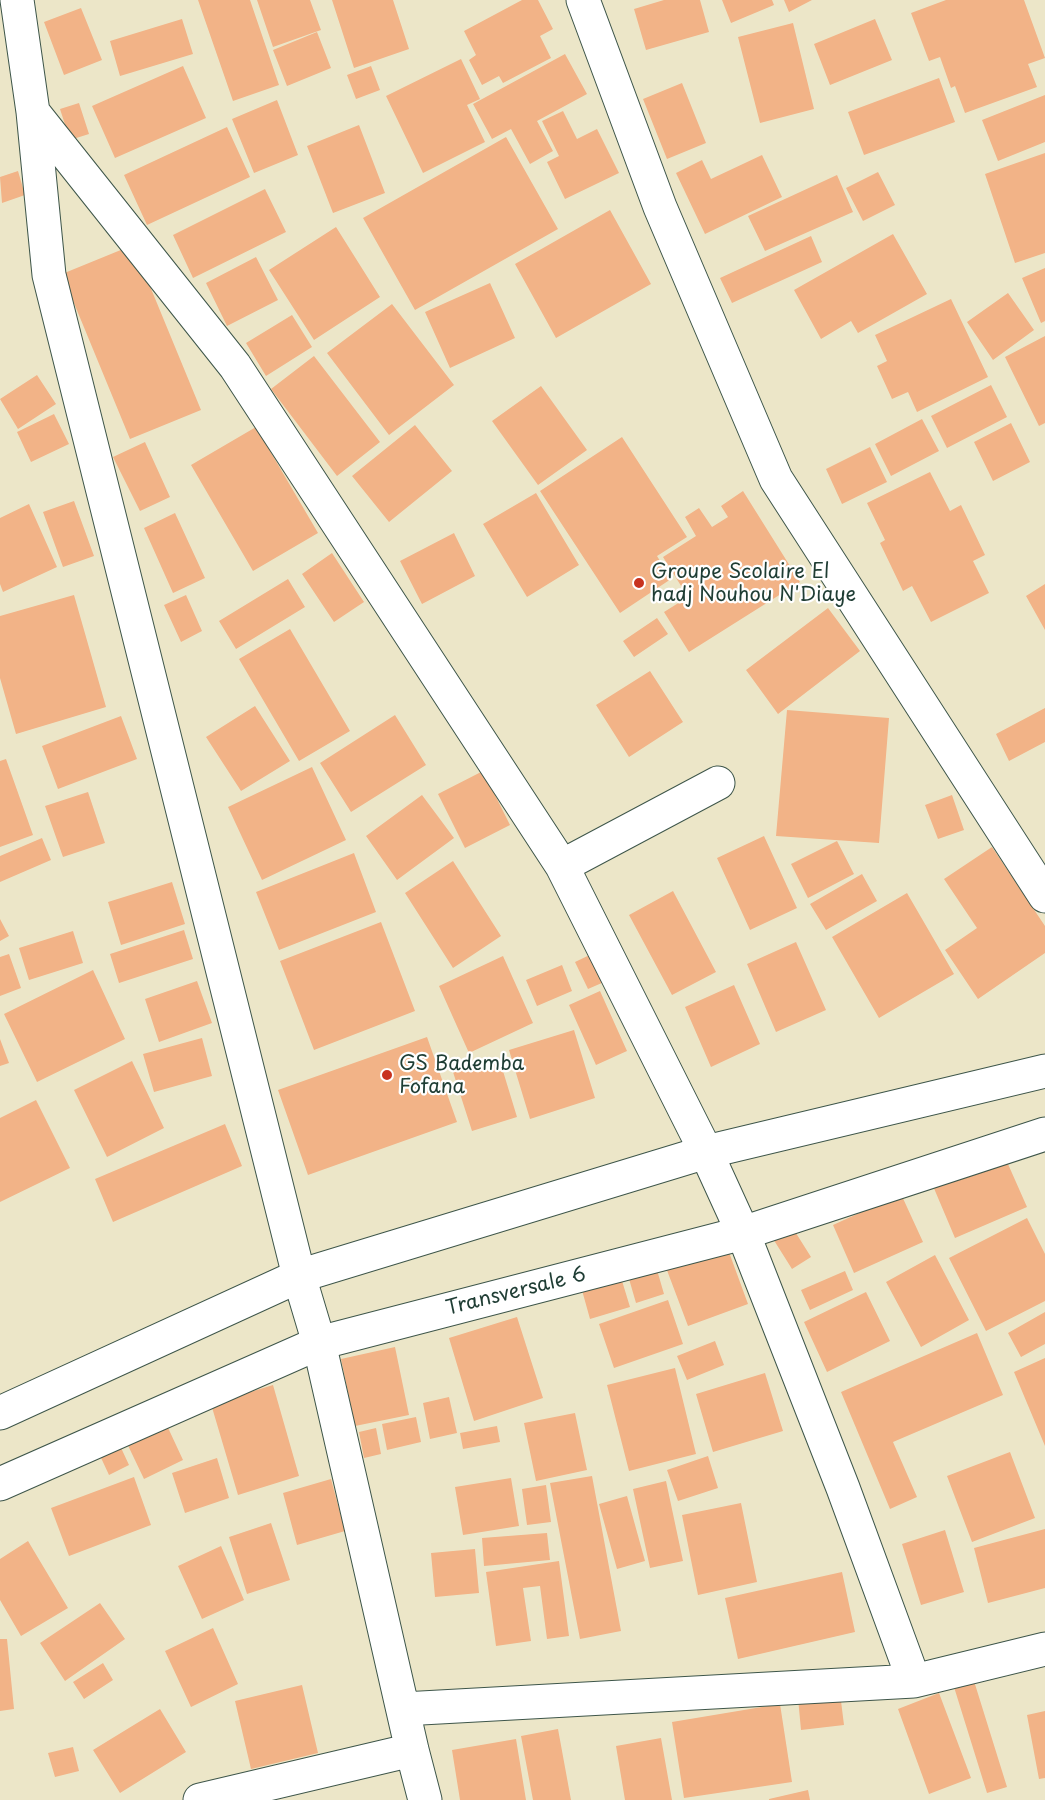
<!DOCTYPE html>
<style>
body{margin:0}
canvas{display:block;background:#ece6c8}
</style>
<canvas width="1045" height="1800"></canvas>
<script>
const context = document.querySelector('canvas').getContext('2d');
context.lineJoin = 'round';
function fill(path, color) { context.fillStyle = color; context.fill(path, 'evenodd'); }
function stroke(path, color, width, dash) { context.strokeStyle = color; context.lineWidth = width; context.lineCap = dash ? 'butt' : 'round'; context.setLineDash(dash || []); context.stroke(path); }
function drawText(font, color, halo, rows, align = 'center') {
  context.font = font + ' "Playpen Sans",sans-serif'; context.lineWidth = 4.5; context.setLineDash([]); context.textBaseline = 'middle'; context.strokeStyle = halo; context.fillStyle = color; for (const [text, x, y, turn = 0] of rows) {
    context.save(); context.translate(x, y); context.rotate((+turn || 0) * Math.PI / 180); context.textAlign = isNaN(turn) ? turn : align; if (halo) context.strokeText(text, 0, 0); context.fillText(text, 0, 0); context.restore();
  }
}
const building = new Path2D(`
 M 198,0 L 250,0 L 279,85 L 233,101 Z
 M 257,0 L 310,0 L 321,30 L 273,47 Z
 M 332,0 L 393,0 L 409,49 L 354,68 Z
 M 522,0 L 538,0 L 553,29 L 540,36 L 551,58 L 503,83 L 499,76 L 482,85 L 469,60 L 476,55 L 464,31 Z
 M 664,0 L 700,0 L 709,32 L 646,50 L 634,9 Z
 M 722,0 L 772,0 L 774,5 L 731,23 Z
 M 784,0 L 812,0 L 789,12 Z
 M 946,0 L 1024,0 L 1045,58 L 1028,64 L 1037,87 L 965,113 L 955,86 L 951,88 L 940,57 L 929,61 L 911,13 Z
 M 81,8 L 102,60 L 64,75 L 44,22 Z
 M 182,19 L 193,54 L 120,76 L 110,41 Z
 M 875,19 L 892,60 L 830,85 L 814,44 Z
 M 793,23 L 814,109 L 760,123 L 738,37 Z
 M 317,32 L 331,68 L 287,86 L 273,50 Z
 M 565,54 L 587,94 L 537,121 L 553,151 L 530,164 L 511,129 L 492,139 L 473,104 Z
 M 461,59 L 480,99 L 467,105 L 485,142 L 423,173 L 386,96 Z
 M 183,66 L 206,118 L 115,158 L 92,106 Z
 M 371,66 L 380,90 L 356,99 L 347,75 Z
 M 939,78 L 955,122 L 864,155 L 848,112 Z
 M 682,83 L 706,143 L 667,159 L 643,99 Z
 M 1045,95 L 1045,142 L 998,161 L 982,120 Z
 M 277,100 L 298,155 L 254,173 L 232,119 Z
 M 79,103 L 89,134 L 70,140 L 60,109 Z
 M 563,111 L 577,139 L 597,129 L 619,173 L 565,199 L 547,162 L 559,156 L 542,121 Z
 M 359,125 L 385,193 L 333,213 L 307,146 Z
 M 227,127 L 250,177 L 147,225 L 124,175 Z
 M 506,137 L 558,229 L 415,310 L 363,218 Z
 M 1045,153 L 1045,253 L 1015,263 L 985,174 Z
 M 762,155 L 782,197 L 705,234 L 676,173 L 702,160 L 711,179 Z
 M 18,171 L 25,195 L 2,203 L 0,177 Z
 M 878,172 L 895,205 L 863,221 L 846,188 Z
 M 837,175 L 853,212 L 765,251 L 748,216 Z
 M 265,189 L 286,232 L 193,278 L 173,235 Z
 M 610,210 L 651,284 L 556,338 L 515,264 Z
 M 336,227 L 380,297 L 314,340 L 269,270 Z
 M 893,234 L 927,294 L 858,333 L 851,321 L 821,339 L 794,290 Z
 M 811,236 L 822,262 L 732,303 L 720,278 Z
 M 133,245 L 201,410 L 130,439 L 62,274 Z
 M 256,257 L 278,300 L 227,326 L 206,283 Z
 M 1045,268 L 1045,321 L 1041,323 L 1022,278 Z
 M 490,283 L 515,338 L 450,368 L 425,312 Z
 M 1008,293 L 1034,330 L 993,360 L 967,322 Z
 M 951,299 L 988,377 L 917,412 L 908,392 L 892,399 L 877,366 L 887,361 L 875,335 Z
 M 392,304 L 454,385 L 389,435 L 327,353 Z
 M 292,315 L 312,347 L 266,376 L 246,343 Z
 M 1045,336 L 1045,423 L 1039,426 L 1005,357 Z
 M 314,356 L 380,442 L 337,476 L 271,389 Z
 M 37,375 L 56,404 L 18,429 L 0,399 Z
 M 991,385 L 1007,417 L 947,448 L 931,416 Z
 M 541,386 L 587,450 L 538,485 L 492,421 Z
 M 54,414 L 69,444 L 31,462 L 17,432 Z
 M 922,419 L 939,451 L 891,476 L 875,444 Z
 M 1011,423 L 1030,462 L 993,481 L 974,442 Z
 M 415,425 L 452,471 L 389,522 L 352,476 Z
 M 256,427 L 318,533 L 253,571 L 191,465 Z
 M 622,437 L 687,537 L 657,556 L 671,579 L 620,613 L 540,491 Z
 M 145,442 L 170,497 L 140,511 L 113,457 Z
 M 870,447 L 887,482 L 842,504 L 826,469 Z
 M 930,472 L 950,511 L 961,505 L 985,555 L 973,561 L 989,593 L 931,622 L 912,586 L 903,591 L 880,543 L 885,540 L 867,503 Z
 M 743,491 L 800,582 L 689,652 L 664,612 L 688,597 L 663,557 L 696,536 L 685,517 L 699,508 L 712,527 L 728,517 L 721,506 Z
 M 536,493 L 579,565 L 527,597 L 483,524 Z
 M 74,501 L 94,556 L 63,567 L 43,512 Z
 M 29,504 L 57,567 L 3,592 L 0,584 L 0,518 Z
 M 175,513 L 205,578 L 173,593 L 144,528 Z
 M 454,533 L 475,576 L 422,604 L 400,561 Z
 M 332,553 L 364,602 L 334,622 L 302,574 Z
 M 288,579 L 305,607 L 236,649 L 219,621 Z
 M 1045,584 L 1045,630 L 1026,596 Z
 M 74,595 L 106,707 L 16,734 L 0,678 L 0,616 Z
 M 186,595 L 202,631 L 181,642 L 164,605 Z
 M 828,608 L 860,651 L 778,714 L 746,670 Z
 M 657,618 L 668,634 L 634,657 L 623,641 Z
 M 290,629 L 350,731 L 299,761 L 239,659 Z
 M 650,671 L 683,722 L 629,757 L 596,705 Z
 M 255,706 L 290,761 L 241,791 L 206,737 Z
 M 1045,708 L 1045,742 L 1009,761 L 996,734 Z
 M 787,710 L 889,718 L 879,843 L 776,836 Z
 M 395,715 L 426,765 L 351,812 L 320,763 Z
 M 121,716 L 137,759 L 58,789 L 42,746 Z
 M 6,759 L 33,835 L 0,847 L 0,761 Z
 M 312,767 L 346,840 L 262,880 L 228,807 Z
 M 483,771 L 510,825 L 465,848 L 438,794 Z
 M 88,792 L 105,843 L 63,857 L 45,806 Z
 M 422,795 L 454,838 L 397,880 L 366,836 Z
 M 952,795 L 964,830 L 938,839 L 925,805 Z
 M 764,836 L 797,908 L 750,930 L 717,858 Z
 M 42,838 L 51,860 L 0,882 L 0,856 Z
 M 837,841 L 854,874 L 808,898 L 791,864 Z
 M 992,847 L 1045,926 L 1045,953 L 978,999 L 945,950 L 977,928 L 944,879 Z
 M 354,853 L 376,912 L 279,950 L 256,892 Z
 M 453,861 L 501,936 L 453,968 L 405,893 Z
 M 862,874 L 877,901 L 826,930 L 810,904 Z
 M 172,882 L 185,924 L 121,945 L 108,902 Z
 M 673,891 L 716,972 L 672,995 L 629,915 Z
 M 907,893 L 954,974 L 879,1018 L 832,937 Z
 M 0,919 L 9,936 L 0,941 Z
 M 381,922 L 415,1011 L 314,1050 L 280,961 Z
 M 184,930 L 193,959 L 119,983 L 110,954 Z
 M 73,931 L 83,963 L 29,980 L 19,948 Z
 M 796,942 L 826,1010 L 776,1032 L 747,964 Z
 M 598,951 L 611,979 L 588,989 L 575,962 Z
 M 9,954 L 21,988 L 0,996 L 0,957 Z
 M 503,956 L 533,1023 L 469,1053 L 439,986 Z
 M 562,965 L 572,991 L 537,1006 L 526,980 Z
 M 93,970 L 125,1039 L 37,1082 L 4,1014 Z
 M 197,981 L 212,1023 L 159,1042 L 145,999 Z
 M 734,985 L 760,1044 L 711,1067 L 685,1007 Z
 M 600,991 L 627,1051 L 596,1065 L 569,1005 Z
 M 574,1030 L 595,1098 L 530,1119 L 509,1050 Z
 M 427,1037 L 457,1122 L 308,1175 L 278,1090 Z
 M 202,1038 L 212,1076 L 154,1092 L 143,1054 Z
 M 0,1039 L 9,1063 L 0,1066 Z
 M 499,1058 L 517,1117 L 472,1131 L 453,1072 Z
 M 132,1061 L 164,1128 L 107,1157 L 74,1090 Z
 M 36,1100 L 70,1168 L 0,1202 L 0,1118 Z
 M 225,1124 L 242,1166 L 113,1222 L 95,1179 Z
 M 1004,1155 L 1027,1207 L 955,1238 L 933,1186 Z
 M 901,1194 L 923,1242 L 854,1273 L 833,1225 Z
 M 1027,1218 L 1045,1254 L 1045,1301 L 986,1331 L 949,1258 Z
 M 789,1222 L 811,1257 L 792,1269 L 770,1234 Z
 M 726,1244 L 748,1304 L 688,1326 L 665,1265 Z
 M 935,1255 L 969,1320 L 921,1347 L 886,1282 Z
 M 655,1263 L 664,1294 L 636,1303 L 627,1272 Z
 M 619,1271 L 630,1307 L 590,1319 L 580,1283 Z
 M 845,1271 L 853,1290 L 810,1310 L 801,1290 Z
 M 866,1292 L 890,1341 L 827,1372 L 804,1322 Z
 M 668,1300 L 683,1344 L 614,1368 L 599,1324 Z
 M 1045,1312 L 1045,1344 L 1021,1357 L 1008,1333 Z
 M 517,1317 L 543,1398 L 474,1421 L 449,1338 Z
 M 977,1333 L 1003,1395 L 893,1442 L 917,1497 L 890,1509 L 841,1392 Z
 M 715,1341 L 724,1365 L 687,1380 L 677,1356 Z
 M 395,1347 L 409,1415 L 355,1426 L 341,1359 Z
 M 1045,1358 L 1045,1446 L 1014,1372 Z
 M 675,1368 L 696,1454 L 629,1471 L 607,1385 Z
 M 765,1373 L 783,1431 L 713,1452 L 696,1394 Z
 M 273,1385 L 299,1476 L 238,1495 L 211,1404 Z
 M 449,1397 L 457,1433 L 430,1439 L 423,1403 Z
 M 575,1413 L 587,1470 L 536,1481 L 524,1423 Z
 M 163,1417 L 183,1460 L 144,1479 L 123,1435 Z
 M 416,1417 L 421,1442 L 387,1450 L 382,1424 Z
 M 497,1426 L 500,1442 L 463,1449 L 460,1433 Z
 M 376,1428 L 381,1454 L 364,1458 L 359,1432 Z
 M 116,1437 L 129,1465 L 109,1475 L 96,1447 Z
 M 1010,1452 L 1035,1518 L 972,1542 L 947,1476 Z
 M 708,1456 L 718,1488 L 678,1501 L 667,1470 Z
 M 217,1458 L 229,1498 L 185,1513 L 172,1473 Z
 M 592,1476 L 621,1631 L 580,1639 L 550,1483 Z
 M 134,1477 L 151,1525 L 69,1556 L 51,1508 Z
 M 511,1478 L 519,1526 L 463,1535 L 455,1487 Z
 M 331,1479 L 345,1531 L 297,1545 L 283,1493 Z
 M 666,1481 L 683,1561 L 650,1568 L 633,1489 Z
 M 546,1485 L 551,1522 L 527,1525 L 522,1489 Z
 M 627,1496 L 645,1561 L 617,1569 L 599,1504 Z
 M 741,1503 L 757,1582 L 698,1595 L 682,1515 Z
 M 271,1523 L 290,1580 L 247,1594 L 229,1537 Z
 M 1045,1529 L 1045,1588 L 988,1603 L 974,1548 Z
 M 945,1530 L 964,1592 L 921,1605 L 902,1544 Z
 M 547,1533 L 550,1560 L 484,1566 L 482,1538 Z
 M 28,1541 L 68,1608 L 21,1636 L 0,1600 L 0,1559 Z
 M 221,1546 L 244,1600 L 202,1619 L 178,1566 Z
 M 475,1549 L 479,1593 L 435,1597 L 431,1553 Z
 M 559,1561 L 569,1636 L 547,1639 L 540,1586 L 523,1588 L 531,1641 L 496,1646 L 486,1572 Z
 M 842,1572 L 855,1632 L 738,1659 L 725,1598 Z
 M 100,1603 L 125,1639 L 65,1681 L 40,1643 Z
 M 213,1628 L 238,1684 L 191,1707 L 165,1651 Z
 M 0,1639 L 7,1639 L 14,1709 L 0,1711 Z
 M 103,1663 L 113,1680 L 84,1699 L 73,1682 Z
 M 974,1681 L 1007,1787 L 987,1793 L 954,1687 Z
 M 302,1685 L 318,1753 L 251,1769 L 235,1701 Z
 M 840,1693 L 844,1725 L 801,1730 L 798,1698 Z
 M 939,1693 L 971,1778 L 929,1794 L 898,1709 Z
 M 780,1704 L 792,1782 L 684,1798 L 672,1722 Z
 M 160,1709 L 186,1752 L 120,1793 L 93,1750 Z
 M 1045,1711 L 1045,1778 L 1039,1779 L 1027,1715 Z
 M 558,1729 L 571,1800 L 533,1800 L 521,1736 Z
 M 661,1738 L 672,1800 L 625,1800 L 616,1746 Z
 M 516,1739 L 526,1800 L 460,1800 L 452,1750 Z
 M 73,1747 L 79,1771 L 55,1777 L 48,1753 Z
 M 808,1790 L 810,1800 L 769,1800 L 769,1799 Z`);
const minor = new Path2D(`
 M 17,0 L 33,112 L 49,275 L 299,1276 L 319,1343 L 412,1750 L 425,1800
 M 583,0 L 660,207 L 776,479 L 1045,896
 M 33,112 L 235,366 L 562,866 L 706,1152 L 743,1233 L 843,1488 L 914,1681
 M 562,866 L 718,783
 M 403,1709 L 914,1681 L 1045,1649
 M 200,1800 L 412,1750`);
const major = new Path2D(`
 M 0,1413 L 299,1276 L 706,1152 L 1045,1071
 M 0,1484 L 319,1343 L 743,1233 L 1045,1134`);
const markers = [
 [639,583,6,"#c8321e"],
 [387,1075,6,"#c8321e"]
];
const poiNames = [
 ["Groupe Scolaire El",651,572],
 ["hadj Nouhou N'Diaye",651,595],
 ["GS Bademba",399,1064],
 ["Fofana",399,1087]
];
const streetNames = [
 ["Transversale 6",516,1292,-14]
];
fill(building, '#f2b387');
stroke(minor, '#3e564a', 35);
stroke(major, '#3e564a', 35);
stroke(minor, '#fff', 33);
stroke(major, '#fff', 33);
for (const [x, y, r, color] of markers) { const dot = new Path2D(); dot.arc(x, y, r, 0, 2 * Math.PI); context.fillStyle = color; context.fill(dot); stroke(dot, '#fff', 2); }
drawText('20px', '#1f3d34', '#fff', poiNames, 'left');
drawText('20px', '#1f3d34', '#fff', streetNames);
</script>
